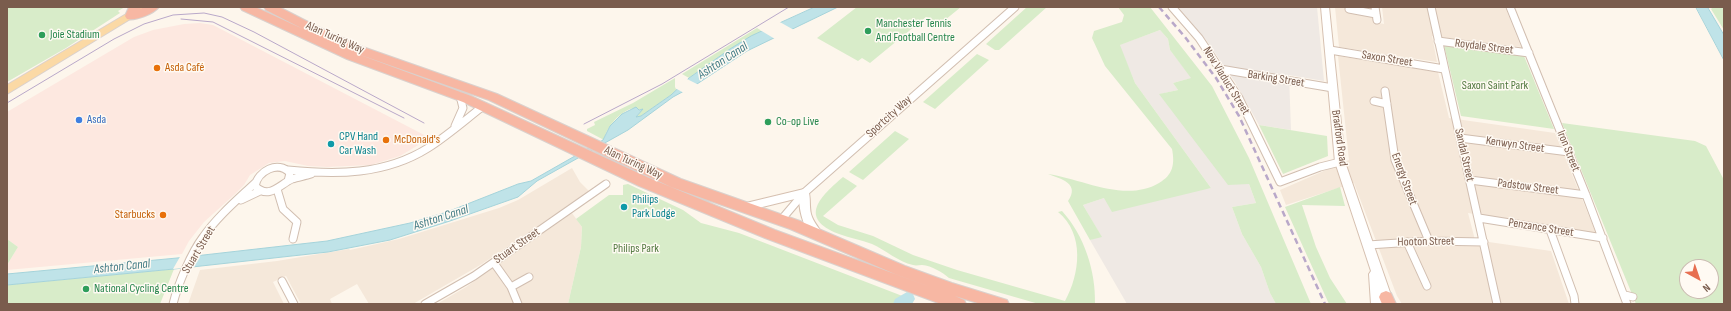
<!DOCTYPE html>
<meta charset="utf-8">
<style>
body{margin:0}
#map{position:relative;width:1731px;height:311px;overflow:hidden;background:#fdf6ec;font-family:"Sofia Sans Condensed",sans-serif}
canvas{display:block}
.frame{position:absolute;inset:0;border:8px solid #7a5c4d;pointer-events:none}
.north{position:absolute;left:1679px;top:259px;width:40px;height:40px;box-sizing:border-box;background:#fffaf3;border:1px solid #cabbb1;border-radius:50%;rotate:140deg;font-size:11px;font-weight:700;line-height:16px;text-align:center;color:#7a5c4d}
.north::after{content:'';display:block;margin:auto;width:14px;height:18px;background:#e76f51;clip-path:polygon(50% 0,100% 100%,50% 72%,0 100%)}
</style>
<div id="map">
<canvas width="1731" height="311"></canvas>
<div class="frame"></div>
<div class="north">N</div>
</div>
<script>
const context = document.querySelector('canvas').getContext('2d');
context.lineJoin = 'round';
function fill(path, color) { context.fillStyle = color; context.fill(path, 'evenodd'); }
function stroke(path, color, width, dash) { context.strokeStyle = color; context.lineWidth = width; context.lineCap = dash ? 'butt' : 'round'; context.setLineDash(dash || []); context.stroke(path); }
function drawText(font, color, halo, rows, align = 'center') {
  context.font = font + ' "Sofia Sans Condensed",sans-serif'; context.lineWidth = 3; context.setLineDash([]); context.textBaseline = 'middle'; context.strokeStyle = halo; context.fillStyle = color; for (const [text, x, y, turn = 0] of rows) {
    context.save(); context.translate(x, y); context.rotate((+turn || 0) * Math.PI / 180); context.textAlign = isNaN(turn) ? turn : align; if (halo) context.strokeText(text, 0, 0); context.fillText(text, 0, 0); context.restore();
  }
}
const residential = new Path2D(`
 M 1335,7 L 1371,7 L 1374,22 L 1384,24 L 1382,7 L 1505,7 L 1521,47 L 1432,36 L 1437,62 L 1339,47 Z
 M 1338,56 L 1438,72 L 1449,118 L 1555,133 L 1596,233 L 1468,213 L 1475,240 L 1551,251 L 1569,304 L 1402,304 L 1397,296 L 1354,183 L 1286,205 L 1280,190 L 1349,160 Z
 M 572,168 L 580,182 L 589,191 L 482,264 L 413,304 L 369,304 L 357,284 L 330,299 L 332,304 L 301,304 L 286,276 L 273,282 L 284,304 L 188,304 L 200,270 L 277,261 L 349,249 L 350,250 L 399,239 L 499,208 L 518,200 Z
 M 572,213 L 582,227 L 581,247 L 568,304 L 437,304 L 466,287 Z`);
const commercial = new Path2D(`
 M 200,23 L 213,25 L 430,138 L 400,156 L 371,165 L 327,167 L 308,166 L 285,161 L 269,163 L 250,175 L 244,185 L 234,195 L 204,222 L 189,241 L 182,254 L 7,270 L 7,265 L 18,247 L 7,239 L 7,112 L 134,37 L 153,30 L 184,24 Z`);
const industrial = new Path2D(`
 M 1178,7 L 1317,7 L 1324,81 L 1289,75 L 1291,130 L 1259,125 L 1235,82 L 1206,40 Z
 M 1160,30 L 1168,39 L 1170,50 L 1192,78 L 1173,83 L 1178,90 L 1160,94 L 1249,184 L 1256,203 L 1232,207 L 1242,234 L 1261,267 L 1270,293 L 1276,304 L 1127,304 L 1090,240 L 1101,236 L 1083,205 L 1104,198 L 1211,188 L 1135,83 L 1119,45 Z`);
const green = new Path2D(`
 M 7,7 L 125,7 L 118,11 L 120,13 L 66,48 L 7,82 Z
 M 857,7 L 961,7 L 940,24 L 926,17 L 870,63 L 862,58 L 858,61 L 817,38 Z
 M 1027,7 L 1047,7 L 999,50 L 995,50 L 986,44 Z
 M 1118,7 L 1150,7 L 1212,86 L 1249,158 L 1311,304 L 1276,304 L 1270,293 L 1261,267 L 1242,234 L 1232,207 L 1256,203 L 1249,184 L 1228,185 L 1159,94 L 1178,90 L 1173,83 L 1191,78 L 1170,50 L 1168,39 L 1160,30 L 1120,45 L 1135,83 L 1211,188 L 1112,212 L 1104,198 L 1083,205 L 1102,237 L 1090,240 L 1068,201 C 1080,184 1062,179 1048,174 C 1083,179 1125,203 1159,183 C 1173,175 1175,164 1172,149 L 1105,66 L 1092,38 L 1094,31 L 1122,22 L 1124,15 Z
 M 1713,7 L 1724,7 L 1724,30 L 1711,9 Z
 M 757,28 L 762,31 L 730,49 L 689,78 L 682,74 Z
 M 1444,45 L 1524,56 L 1554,129 L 1461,116 Z
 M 977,54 L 989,60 L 935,109 L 923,102 Z
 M 675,78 L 675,87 L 677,89 L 671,95 L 641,116 L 636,118 L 642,109 C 638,110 633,108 630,109 C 618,114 606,128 604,140 L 587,131 L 587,129 L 595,125 L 594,122 L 633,103 Z
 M 1562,123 L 1695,141 L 1706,146 L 1724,180 L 1724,304 L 1636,304 ZM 1687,267 L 1711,267 L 1711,291 L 1687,291 Z
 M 1259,125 L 1327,136 L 1328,156 L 1283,174 Z
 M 895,131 L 909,139 L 863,180 L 849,172 Z
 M 843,177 L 857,186 L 823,216 L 838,225 L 873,236 L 913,255 L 957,270 L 1065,301 C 1080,274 1085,234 1058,212 L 1062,211 C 1084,235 1096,271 1095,304 L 1039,304 L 1032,302 L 949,278 C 942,272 932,266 922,265 C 919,265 916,266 913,265 C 898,262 886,250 872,244 C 861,240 850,238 839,234 C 797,218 821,196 843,177 Z
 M 628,184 L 683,210 L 701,223 L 739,233 L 905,297 L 897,304 L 568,304 L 581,247 L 582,227 L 576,219 L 609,195 L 623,195 L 623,185 Z
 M 1340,187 L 1345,206 L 1302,205 L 1316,247 L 1330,278 L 1347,304 L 1329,304 L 1285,207 Z
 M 7,239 L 18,247 L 7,265 Z
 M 174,269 L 160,304 L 7,304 L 7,285 Z`);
const water = new Path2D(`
 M 815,7 L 838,7 L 747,51 L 697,84 L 673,97 L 628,130 L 537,181 L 518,197 L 450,221 L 390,240 L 328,252 L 174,269 L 7,285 L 7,274 L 177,258 L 327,241 L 410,223 L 447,212 L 518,184 L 531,181 L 603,140 L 610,126 L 622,114 L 636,107 L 639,110 L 643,109 L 636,117 L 641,116 L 671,95 L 689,78 L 730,49 L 751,36 Z
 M 1696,7 L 1709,7 L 1708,8 L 1724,35 L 1724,60 Z`);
const pier = new Path2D(`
 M 778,21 L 794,30 L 775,39 L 760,30 Z
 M 685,78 L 699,85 L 684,93 L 675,88 Z
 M 201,253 L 194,267 L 173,269 L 181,255 Z`);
const river = new Path2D(`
 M 907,292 L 913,294 L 915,299 L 912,304 L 893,304 L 895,299 Z`);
const street = new Path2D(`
 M 1172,7 L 1199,38 L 1239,98 L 1280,182 L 1320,167 L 1340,162
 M 1375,7 L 1377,20
 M 1431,7 L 1497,304
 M 1510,7 L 1586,195 L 1627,304
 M 1349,9 L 1376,14
 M 1438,41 L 1529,53
 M 1330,50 L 1444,69
 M 1220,69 L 1333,88
 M 1385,91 L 1395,160 L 1429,241
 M 1374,101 L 1387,104
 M 455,126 L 463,108 L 460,96
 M 1460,138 L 1569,152
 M 288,170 C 336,175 385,175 428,148 C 447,136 464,121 482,107
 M 1470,180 L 1586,195
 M 288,181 L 290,173 C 278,160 258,171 255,186 C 269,200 279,185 292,179 C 298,177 305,176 311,174
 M 277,189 L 283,209 L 297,222 L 293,239
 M 241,200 L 260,191
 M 1479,218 L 1603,238
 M 781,220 L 804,193 L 1015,7
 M 1550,230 L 1574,296 L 1575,304
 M 1407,242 L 1427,286
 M 1368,245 L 1429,241 L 1484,242
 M 494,263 L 511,287 L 518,304
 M 282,281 L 294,304
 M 511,287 L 529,277
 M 1625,295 L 1633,297
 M 173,304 C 178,284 191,253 203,237 C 218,216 237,200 255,183
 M 425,304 L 474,276 L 606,184`);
const secondary = new Path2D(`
 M 1321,7 L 1329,7 L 1345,162 L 1394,304 L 1371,304 L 1369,274 L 1371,271 L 1335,162 Z
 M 804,189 L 808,190 C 811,197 809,206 811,214 C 813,222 819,227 822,234 L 821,237 C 805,242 799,209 799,198 L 746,211 L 742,210 L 741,207 L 742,204 L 746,203 Z`);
const primary = new Path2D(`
 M 138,7 L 150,7 L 7,94 L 7,85 Z`);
const highway = new Path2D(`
 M 129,7 L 142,7 L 140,9 L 144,7 L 159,7 C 153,14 136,21 127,19 L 125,16 Z
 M 240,7 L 255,7 L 303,29 L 266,10 L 264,7 L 279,7 L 316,26 L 363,47 L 497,94 L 681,179 L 800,221 L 905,266 L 952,283 L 1007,300 L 1009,304 L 981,304 L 955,296 L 964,300 L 966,304 L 941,304 L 765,238 L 639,186 L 463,102 L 347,59 L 242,10 ZM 331,42 L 355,53 L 489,100 L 671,187 L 790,229 L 895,274 L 941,291 L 775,230 L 649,178 L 471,96 L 355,53 Z
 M 1386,291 L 1391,293 L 1396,304 L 1382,304 L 1379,297 L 1381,293 Z`);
const tram = new Path2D(`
 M 181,19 L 213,22 L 404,118
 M 7,103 L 114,39 L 144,24 L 173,15 L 204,13 L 222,17 L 254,32 L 424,123
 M 584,124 L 662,84 L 789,7`);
const rail = new Path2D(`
 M 1159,7 L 1185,37 L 1216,78 L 1239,116 L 1325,304`);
const markers = [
 [868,31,4,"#2e9e5b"],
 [42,35,4,"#2e9e5b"],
 [157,68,4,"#e8710a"],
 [79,120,4,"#3f7fe0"],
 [768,122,4,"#2e9e5b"],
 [386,140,4,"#e8710a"],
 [331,144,4,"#0f9aa8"],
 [624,207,4,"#0f9aa8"],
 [163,215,4,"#e8710a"],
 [86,289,4,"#2e9e5b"]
];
const leisureNames = [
 ["Manchester Tennis",876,24],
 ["And Football Centre",876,38],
 ["Joie Stadium",50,35],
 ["Co-op Live",776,122],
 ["National Cycling Centre",94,289]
];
const streetNames = [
 ["Alan Turing Way",335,38,24],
 ["Roydale Street",1484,47,7],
 ["Saxon Street",1387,59,9],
 ["Barking Street",1276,79,9],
 ["New Viaduct Street",1226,81,58],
 ["Sportcity Way",889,117,-42],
 ["Bradford Road",1339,138,82],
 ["Kenwyn Street",1515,145,8],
 ["Iron Street",1568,151,68],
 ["Sandal Street",1464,155,77],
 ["Alan Turing Way",633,163,25],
 ["Energy Street",1404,179,70],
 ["Padstow Street",1528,187,7],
 ["Penzance Street",1541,228,9],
 ["Hooton Street",1426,242,-1],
 ["Stuart Street",517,246,-35],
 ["Stuart Street",199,250,-59]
];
const foodNames = [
 ["Asda Café",165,68],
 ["McDonald's",394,140],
 ["Starbucks",155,215,"right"]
];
const parkNames = [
 ["Saxon Saint Park",1495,86],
 ["Philips Park",636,249]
];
const shopNames = [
 ["Asda",87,120]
];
const cultureNames = [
 ["CPV Hand",339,137],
 ["Car Wash",339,151],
 ["Philips",632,200],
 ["Park Lodge",632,214]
];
const waterNames = [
 ["Ashton Canal",723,61,-33],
 ["Ashton Canal",441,218,-18],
 ["Ashton Canal",122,267,-6]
];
fill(residential, '#f5e8da');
fill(commercial, '#fde8e0');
fill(industrial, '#efe9e4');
fill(green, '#d8ecc9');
fill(water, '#bfe3e8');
stroke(water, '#a5d3da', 1);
fill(pier, '#fdf6ec');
fill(river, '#bfe3e8');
stroke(street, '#d1beb0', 9);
stroke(secondary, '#d6c0b0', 2);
stroke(primary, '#dad1cd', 2);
stroke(highway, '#dad1cd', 2);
stroke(street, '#fff', 7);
fill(secondary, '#fff');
fill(primary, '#fbd9a5');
fill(highway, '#f7b7a3');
stroke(tram, '#b9a8c9', 1);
stroke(rail, '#b9a8c9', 2.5, [6, 4]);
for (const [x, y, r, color] of markers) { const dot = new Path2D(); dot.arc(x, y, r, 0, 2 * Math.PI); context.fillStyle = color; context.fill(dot); stroke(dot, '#fffaf3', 1.5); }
drawText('12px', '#27864d', '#fffaf3', leisureNames, 'left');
drawText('12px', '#7a5c4d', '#fffaf3', streetNames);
drawText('12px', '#c56008', '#fffaf3', foodNames, 'left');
drawText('12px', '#537a41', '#fffaf3', parkNames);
drawText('12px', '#366cbe', '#fffaf3', shopNames, 'left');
drawText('12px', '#0d838f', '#fffaf3', cultureNames, 'left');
drawText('italic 13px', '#437c86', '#fffaf3', waterNames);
</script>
